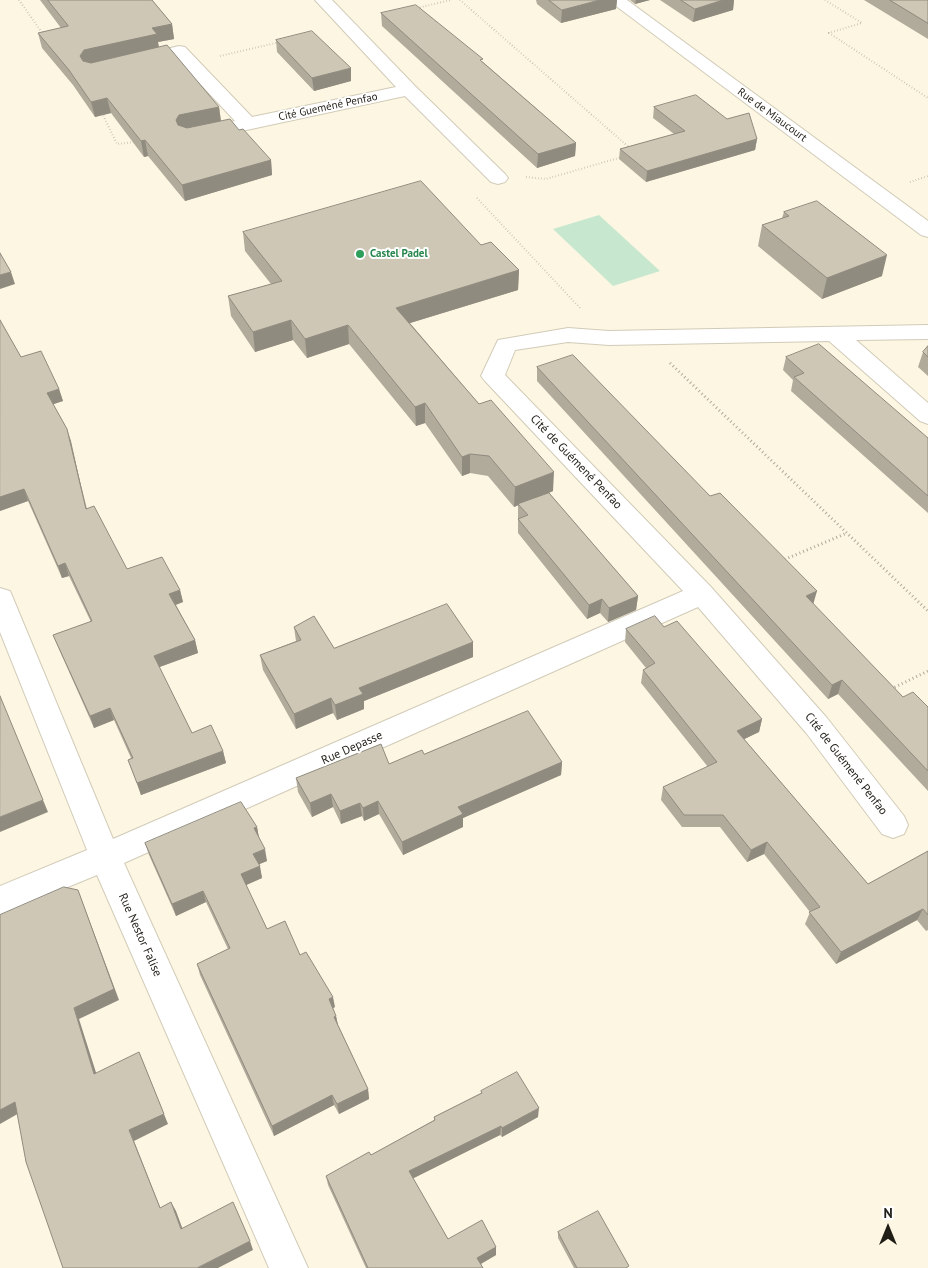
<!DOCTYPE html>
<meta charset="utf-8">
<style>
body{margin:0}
#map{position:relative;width:928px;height:1268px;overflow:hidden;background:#fdf6e3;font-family:"PT Sans",sans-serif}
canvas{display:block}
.north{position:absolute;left:863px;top:1203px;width:50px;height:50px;-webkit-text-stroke:4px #fff;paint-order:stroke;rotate:0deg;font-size:14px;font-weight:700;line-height:20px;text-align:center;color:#201e17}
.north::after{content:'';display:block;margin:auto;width:18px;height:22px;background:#201e17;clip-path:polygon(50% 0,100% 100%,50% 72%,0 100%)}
</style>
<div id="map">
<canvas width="928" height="1268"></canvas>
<div class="north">N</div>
</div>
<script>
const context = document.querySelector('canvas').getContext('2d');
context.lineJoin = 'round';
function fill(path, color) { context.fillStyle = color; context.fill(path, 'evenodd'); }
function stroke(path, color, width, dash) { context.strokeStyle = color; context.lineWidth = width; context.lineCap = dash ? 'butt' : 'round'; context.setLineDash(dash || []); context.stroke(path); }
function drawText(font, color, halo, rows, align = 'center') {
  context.font = font + ' "PT Sans",sans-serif'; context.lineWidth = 4; context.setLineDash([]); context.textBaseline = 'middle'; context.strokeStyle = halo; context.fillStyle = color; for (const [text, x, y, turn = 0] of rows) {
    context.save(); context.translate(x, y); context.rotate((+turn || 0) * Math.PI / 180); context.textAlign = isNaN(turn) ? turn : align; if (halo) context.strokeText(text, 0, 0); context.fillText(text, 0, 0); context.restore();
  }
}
const green = new Path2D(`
 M 599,215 L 660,271 L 613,286 L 553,229 Z`);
const pathFar1 = new Path2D(`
 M 19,0 L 43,34
 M 460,0 L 631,149
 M 825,0 L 862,23 L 829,33 L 928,98
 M 417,8 L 451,0
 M 220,56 L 280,42
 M 102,113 L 117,144 L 136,142
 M 526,177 L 546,179 L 622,157
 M 910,182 L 928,176
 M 477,198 L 580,308`);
const path = new Path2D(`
 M 670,363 L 928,611
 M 781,561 L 847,533
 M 891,689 L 928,671`);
const minor = new Path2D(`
 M 315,0 L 332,0 L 415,86 L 505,174 L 508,178 L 505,182 L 498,184 L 491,182 L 405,96 L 200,140 L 193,138 L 191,134 L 193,130 L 235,121 L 175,57 L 137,66 L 131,65 L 128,61 L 131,57 L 137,56 L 179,46 L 185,47 L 252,117 L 396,87 Z
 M 608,0 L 627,0 L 928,221 L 928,237 L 921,235 Z
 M 928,325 L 928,339 L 856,340 L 928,403 L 928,424 L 920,421 L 829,341 L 609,345 L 568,342 L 515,350 L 505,375 L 711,587 L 827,718 L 904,816 L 908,825 L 904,834 L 893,838 L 882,834 L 807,734 L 698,607 L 124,863 L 308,1268 L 269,1268 L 97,875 L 0,915 L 0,886 L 87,850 L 0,632 L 0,588 L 10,591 L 13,598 L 113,839 L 683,591 L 485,381 L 481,376 L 498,340 L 568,328 L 609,331 Z`);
const wall = new Path2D(`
 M 40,0 L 152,0 L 172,24 L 174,39 L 158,42 L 159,47 L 219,107 L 221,121 L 239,130 L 271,160 L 272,175 L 185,201 L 148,156 L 144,157 L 111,113 L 95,117 L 73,85 L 42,48 L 38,33 L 61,28 Z
 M 536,0 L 617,0 L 616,9 L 561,23 L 537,4 Z
 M 630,0 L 650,0 L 635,4 Z
 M 660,0 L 734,0 L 733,10 L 693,22 Z
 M 864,0 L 928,0 L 928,39 Z
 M 381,13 L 483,62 L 576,143 L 575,156 L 537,168 L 382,26 Z
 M 276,40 L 351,81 L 314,91 L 277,52 Z
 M 654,107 L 727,119 L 757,139 L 755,150 L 646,182 L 619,159 L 620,149 L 674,134 L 653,118 Z
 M 784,212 L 882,276 L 822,299 L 758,246 L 762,225 L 782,218 Z
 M 243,232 L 481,245 L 519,270 L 518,290 L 410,323 L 553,491 L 549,493 L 638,596 L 636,610 L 608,622 L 600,613 L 587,619 L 518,533 L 518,505 L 514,507 L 488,476 L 470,473 L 462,476 L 425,423 L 416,426 L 349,344 L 307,358 L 293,340 L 255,352 L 231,316 L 228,296 L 271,284 L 245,251 Z
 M 0,320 L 21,357 L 59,389 L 63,401 L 53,404 L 67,429 L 87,509 L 127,569 L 180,590 L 183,602 L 176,605 L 195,640 L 198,653 L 159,667 L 192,733 L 223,751 L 226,763 L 141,795 L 128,760 L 131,758 L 114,720 L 94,728 L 58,647 L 53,635 L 91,622 L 69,576 L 62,578 L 28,501 L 0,511 Z
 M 928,346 L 928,376 L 918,367 L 923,352 Z
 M 786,357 L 928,438 L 928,513 L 791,391 L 793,380 L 783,370 Z
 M 537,367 L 813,604 L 903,697 L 928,707 L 928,791 L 838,694 L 828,699 L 537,381 Z
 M 294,627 L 334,648 L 473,642 L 473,657 L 364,701 L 364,709 L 337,720 L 333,713 L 296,729 L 263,670 L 260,655 L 296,641 Z
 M 664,627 L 762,719 L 759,732 L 744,739 L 868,884 L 928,851 L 928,930 L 926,931 L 917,920 L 836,964 L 805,924 L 810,912 L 764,854 L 747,862 L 720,827 L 682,827 L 661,800 L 663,787 L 708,767 L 641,683 L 643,670 L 646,668 L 625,642 L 626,629 Z
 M 424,754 L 562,762 L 561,775 L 463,818 L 463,827 L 403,855 L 379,814 L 364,821 L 362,816 L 341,824 L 333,807 L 312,817 L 298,792 L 296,778 L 389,764 Z
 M 257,827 L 259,838 L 267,861 L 259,864 L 262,878 L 246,885 L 267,929 L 300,955 L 335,1007 L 333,1008 L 336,1016 L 338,1025 L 368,1089 L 369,1099 L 339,1114 L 334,1105 L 274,1136 L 200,975 L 197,964 L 228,949 L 206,902 L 176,916 L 149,855 L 145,843 Z
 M 481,1091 L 538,1117 L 502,1137 L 500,1135 L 413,1178 L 448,1239 L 496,1247 L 496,1255 L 481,1264 L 483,1268 L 366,1268 L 328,1185 L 326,1176 L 371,1155 L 434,1120 L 434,1117 L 481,1093 Z
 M 558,1232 L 628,1268 L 574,1268 L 558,1238 Z`);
const shadedWall = new Path2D(`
 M 600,0 L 617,0 L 616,9 L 561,23 L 562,10 Z
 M 636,0 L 650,0 L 635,4 Z
 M 723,0 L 734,0 L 733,10 L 693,22 L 695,9 Z
 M 172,24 L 174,39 L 158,42 L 159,49 L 83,71 L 80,56 L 84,50 L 152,28 Z
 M 351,68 L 351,81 L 314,91 L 312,78 Z
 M 107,98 L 111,113 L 95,117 L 91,102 Z
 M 219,107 L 221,122 L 178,135 L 176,120 L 179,115 Z
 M 757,139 L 755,150 L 646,182 L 647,171 Z
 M 145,140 L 148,156 L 144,157 L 141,141 Z
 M 576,143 L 575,156 L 537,168 L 538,154 Z
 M 271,160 L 272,175 L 185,201 L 182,185 Z
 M 887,255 L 882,276 L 822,299 L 827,278 Z
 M 519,270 L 518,290 L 397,327 L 396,308 Z
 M 11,272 L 15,284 L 0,289 L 0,275 Z
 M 291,320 L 293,340 L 255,352 L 253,332 Z
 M 348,325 L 349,344 L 307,358 L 305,339 Z
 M 59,389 L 63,401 L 51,405 L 47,393 Z
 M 425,403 L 425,423 L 416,426 L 415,407 Z
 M 67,429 L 71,441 L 89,522 L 86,509 Z
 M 470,454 L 470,473 L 462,476 L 462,457 Z
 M 554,472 L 553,491 L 514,507 L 515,487 Z
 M 24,489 L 28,501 L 0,511 L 0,497 Z
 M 65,563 L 69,576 L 62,578 L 58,566 Z
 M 180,590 L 183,602 L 172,606 L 169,594 Z
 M 817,591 L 813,605 L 806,596 Z
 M 638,596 L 636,610 L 608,622 L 609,608 Z
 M 602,599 L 600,613 L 587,619 L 589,605 Z
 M 195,640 L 198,653 L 157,668 L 154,656 Z
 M 473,642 L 473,657 L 364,701 L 364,709 L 337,720 L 335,705 L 359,688 Z
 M 842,680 L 838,694 L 828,699 L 832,685 Z
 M 331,698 L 333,713 L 296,729 L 294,714 Z
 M 110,708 L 114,720 L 94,728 L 90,716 Z
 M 762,719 L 759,732 L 734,744 L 737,731 Z
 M 223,751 L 226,763 L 141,795 L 137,783 Z
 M 562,762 L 561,775 L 463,818 L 463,827 L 403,855 L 402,842 L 458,807 Z
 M 331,794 L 333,807 L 312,817 L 310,803 Z
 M 43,800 L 48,812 L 0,832 L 0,817 Z
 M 378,801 L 379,814 L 364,821 L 363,808 Z
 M 360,803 L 362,816 L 341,824 L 340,811 Z
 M 257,827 L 259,838 L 254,828 Z
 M 767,842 L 764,854 L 747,862 L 751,850 Z
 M 265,849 L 267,861 L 255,866 L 253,854 Z
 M 260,866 L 262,878 L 244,886 L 241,874 Z
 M 78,890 L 119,1000 L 79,1019 L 100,1085 L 94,1074 L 74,1008 Z
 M 203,891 L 206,902 L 176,916 L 172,904 Z
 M 923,909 L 917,920 L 836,964 L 841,952 Z
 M 333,997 L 335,1007 L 331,1009 L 329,999 Z
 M 336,1016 L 338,1026 L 334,1017 Z
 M 139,1052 L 168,1124 L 134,1141 L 164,1217 L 160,1208 L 129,1130 Z
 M 368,1089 L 369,1099 L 339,1114 L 337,1104 Z
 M 332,1095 L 334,1105 L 274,1136 L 272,1126 Z
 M 15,1102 L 21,1112 L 0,1124 L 0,1110 Z
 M 539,1108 L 538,1117 L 502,1137 L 502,1128 Z
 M 501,1126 L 500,1135 L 410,1180 L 409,1171 Z
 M 171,1202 L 176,1211 L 186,1238 L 181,1229 Z
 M 250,1241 L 253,1250 L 218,1268 L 197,1268 Z
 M 496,1247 L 496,1255 L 477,1266 L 477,1258 Z`);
const building = new Path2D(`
 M 48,0 L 152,0 L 172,24 L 152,28 L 157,34 L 84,50 L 80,56 L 83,61 L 91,63 L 167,45 L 219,107 L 179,115 L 176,120 L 178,125 L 187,128 L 230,119 L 239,130 L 243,129 L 271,160 L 182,185 L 145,140 L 141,141 L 107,98 L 91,102 L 69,70 L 38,33 L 68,26 Z
 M 549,0 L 600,0 L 562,10 Z
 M 681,0 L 723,0 L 695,9 Z
 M 890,0 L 928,0 L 928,23 Z
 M 416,5 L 483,59 L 480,60 L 576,143 L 538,154 L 381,13 Z
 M 312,31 L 351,68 L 312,78 L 276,40 Z
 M 696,95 L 727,119 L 749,113 L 757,139 L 647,171 L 620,149 L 685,131 L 654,107 Z
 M 421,181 L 481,245 L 491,242 L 519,270 L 396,308 L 479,404 L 491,400 L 554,472 L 515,487 L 489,456 L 470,454 L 462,457 L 425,403 L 415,407 L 348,325 L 305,339 L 291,320 L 253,332 L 228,296 L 282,281 L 243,232 Z
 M 817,201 L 887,255 L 827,278 L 762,225 L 789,216 L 784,212 Z
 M 0,253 L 11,272 L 0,275 Z
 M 0,320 L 21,357 L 41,351 L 59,389 L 47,393 L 67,429 L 86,509 L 94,506 L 127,569 L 162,557 L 180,590 L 169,594 L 195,640 L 154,656 L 192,733 L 211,725 L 223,751 L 137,783 L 128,760 L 133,758 L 110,708 L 90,716 L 53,635 L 92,621 L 65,563 L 58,566 L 24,489 L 0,497 Z
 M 819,344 L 928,438 L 928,496 L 794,377 L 804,373 L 786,357 Z
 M 928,346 L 928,357 L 923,352 Z
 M 573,355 L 710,496 L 720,493 L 817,591 L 806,596 L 903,697 L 913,692 L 928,707 L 928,771 L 842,680 L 832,685 L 537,367 Z
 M 549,493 L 638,596 L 609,608 L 602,599 L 589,605 L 518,519 L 528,515 L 518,504 Z
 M 447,604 L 473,642 L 359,688 L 363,694 L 335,705 L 331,698 L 294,714 L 260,655 L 301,640 L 294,627 L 314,616 L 334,648 Z
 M 655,616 L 664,627 L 677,621 L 762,719 L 737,731 L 868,884 L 928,851 L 928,915 L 923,909 L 841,952 L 809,912 L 820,907 L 767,842 L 751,850 L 723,815 L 684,815 L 663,787 L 717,762 L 643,670 L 655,663 L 626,629 Z
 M 0,696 L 43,800 L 0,817 Z
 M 528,711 L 562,762 L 458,807 L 463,814 L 402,842 L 378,801 L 363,808 L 360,803 L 340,811 L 331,794 L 310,803 L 296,778 L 381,744 L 389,764 L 422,750 L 424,754 Z
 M 241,802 L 257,827 L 254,828 L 265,849 L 253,854 L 260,866 L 241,874 L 267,929 L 285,921 L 300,955 L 306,952 L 333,997 L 329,999 L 336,1016 L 334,1017 L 368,1089 L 337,1104 L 332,1095 L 272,1126 L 197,964 L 230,948 L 203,891 L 172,904 L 145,843 Z
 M 64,887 L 78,890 L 114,989 L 74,1008 L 94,1074 L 139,1052 L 164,1114 L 129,1130 L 160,1208 L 171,1202 L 181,1229 L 233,1202 L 250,1241 L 197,1268 L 63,1268 L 26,1162 L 15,1102 L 0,1110 L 0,915 Z
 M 517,1072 L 539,1108 L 502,1128 L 501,1126 L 409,1171 L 448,1239 L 482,1220 L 496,1247 L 477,1258 L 483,1268 L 368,1268 L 326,1176 L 369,1152 L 371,1155 L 435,1120 L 434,1117 L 482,1093 L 481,1091 Z
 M 598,1211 L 629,1266 L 626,1268 L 577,1268 L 558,1232 Z`);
const markers = [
 [360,254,5,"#2e9e5b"]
];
const farStreetnames = [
 ["Cité Gueméné Penfao",328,107,-12],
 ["Rue de Miaucourt",772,115,36]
];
const farLeisurenames = [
 ["Castel Padel",370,254]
];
const streetNames = [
 ["Cité de Guémené Penfao",576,462,46],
 ["Rue Depasse",352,748,-24],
 ["Cité de Guémené Penfao",846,764,52],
 ["Rue Nestor Falise",140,935,66]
];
fill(green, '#c7e8cf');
stroke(minor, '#d1cbb8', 2);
stroke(pathFar1, '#afaa9b', 2, [0.5, 2.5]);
stroke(path, '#afaa9b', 3, [1, 3]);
fill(minor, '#fff');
fill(wall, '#b1ab9c');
fill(shadedWall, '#908b7f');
fill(building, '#cec7b5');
stroke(building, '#908b7f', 1);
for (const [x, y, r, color] of markers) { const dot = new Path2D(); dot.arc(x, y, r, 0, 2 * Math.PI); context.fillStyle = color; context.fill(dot); stroke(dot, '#fff', 2); }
drawText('11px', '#201e17', '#fff', farStreetnames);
drawText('bold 11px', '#27864d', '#fff', farLeisurenames, 'left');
drawText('12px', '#201e17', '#fff', streetNames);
</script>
